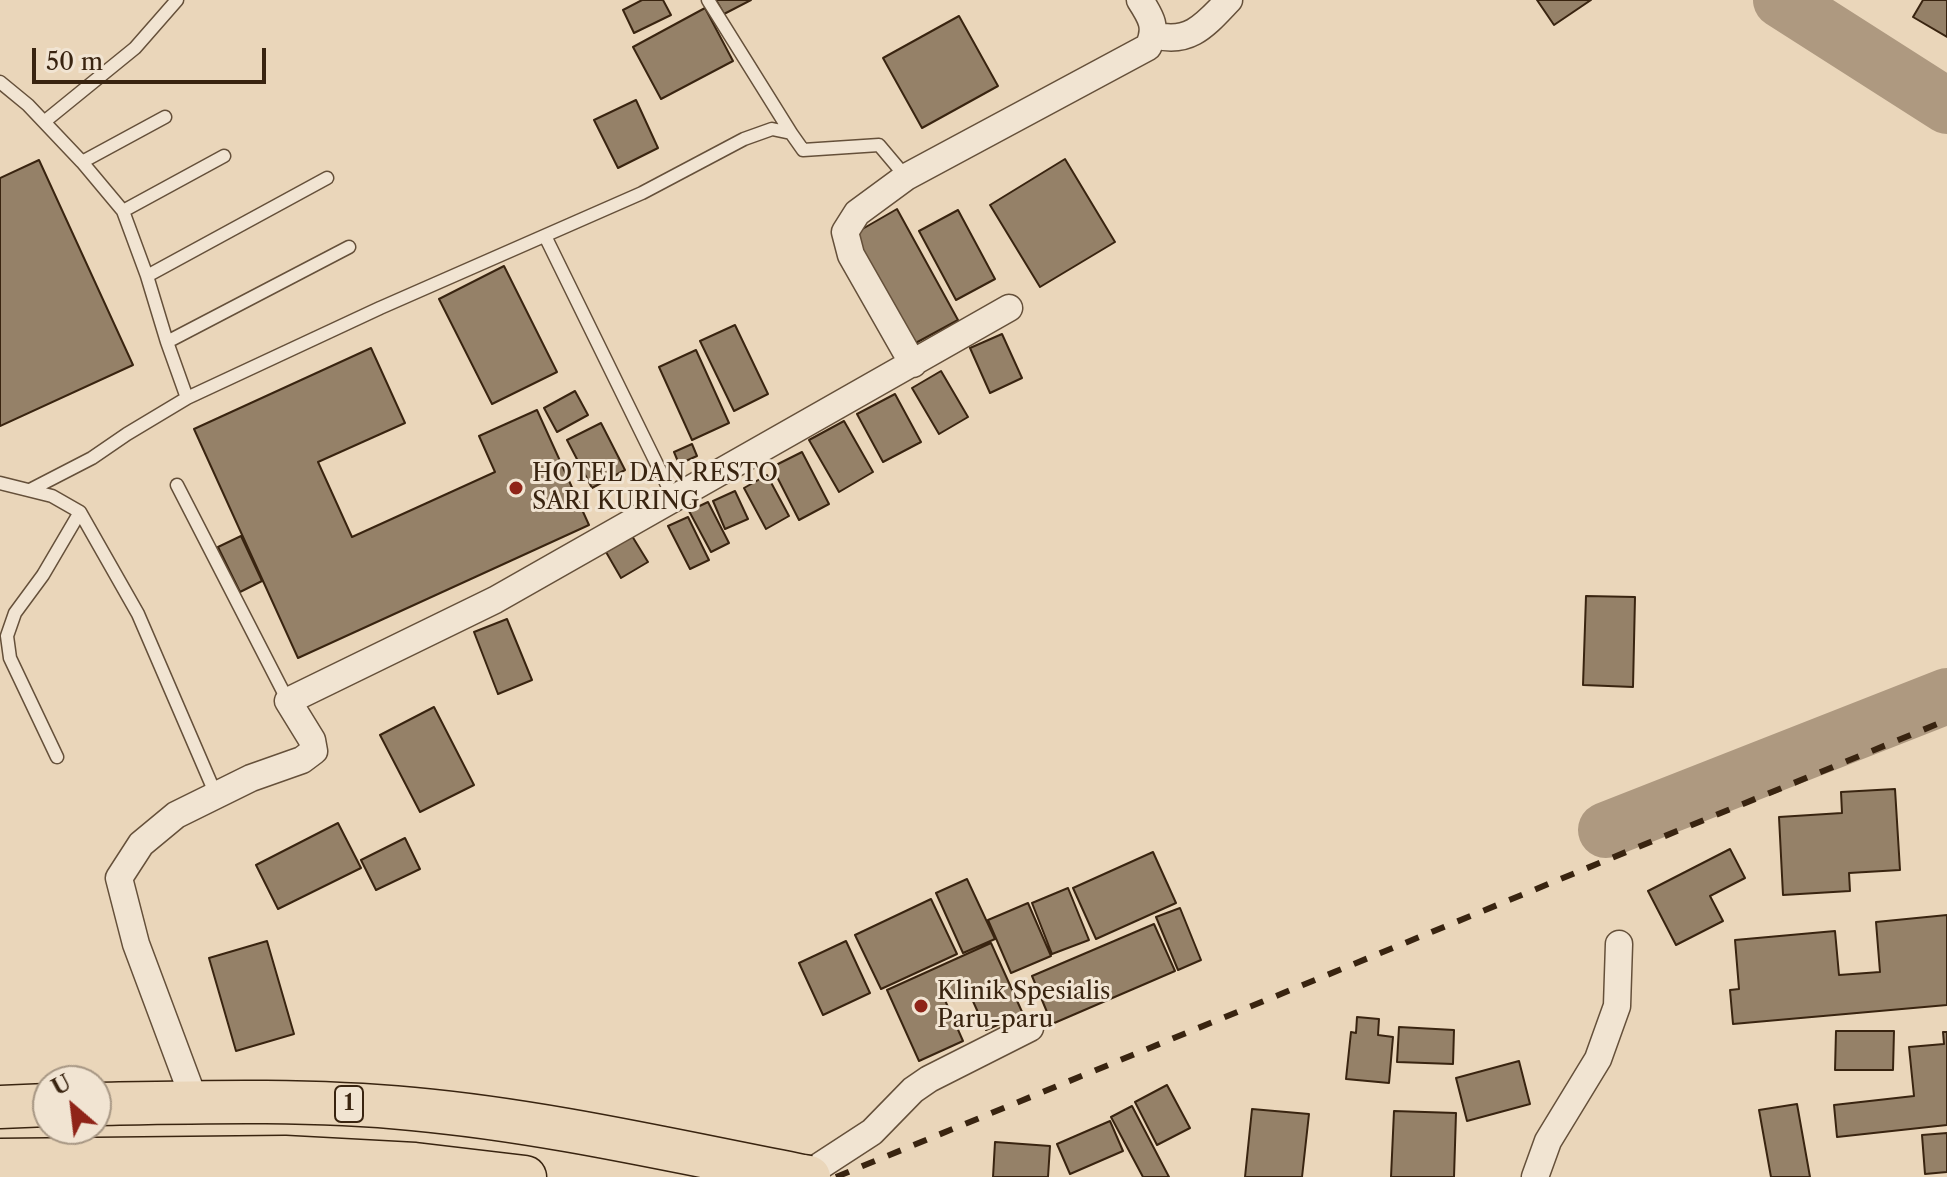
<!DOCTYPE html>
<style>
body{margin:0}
#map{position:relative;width:1947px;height:1177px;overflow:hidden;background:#ead6ba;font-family:"Libre Caslon Text",serif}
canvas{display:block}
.north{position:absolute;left:32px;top:1065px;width:80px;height:80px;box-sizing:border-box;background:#f1e4d2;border:2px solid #a79784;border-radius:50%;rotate:332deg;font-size:22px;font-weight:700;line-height:32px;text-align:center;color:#392410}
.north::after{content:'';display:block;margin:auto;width:28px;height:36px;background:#8f2418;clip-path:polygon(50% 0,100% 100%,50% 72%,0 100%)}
.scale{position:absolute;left:32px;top:48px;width:234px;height:36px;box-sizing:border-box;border:4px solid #392410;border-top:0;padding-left:10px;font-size:24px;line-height:28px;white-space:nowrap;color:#392410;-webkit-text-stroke:6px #f1e4d2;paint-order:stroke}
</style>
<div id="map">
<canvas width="1947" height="1177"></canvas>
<div class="north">U</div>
<div class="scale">50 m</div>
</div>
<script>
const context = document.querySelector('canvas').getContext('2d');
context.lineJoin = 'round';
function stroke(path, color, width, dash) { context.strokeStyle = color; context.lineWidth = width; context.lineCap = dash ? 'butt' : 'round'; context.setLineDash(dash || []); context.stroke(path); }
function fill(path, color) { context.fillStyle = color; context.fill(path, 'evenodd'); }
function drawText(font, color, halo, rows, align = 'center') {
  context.font = font + ' "Libre Caslon Text",serif'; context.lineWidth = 6; context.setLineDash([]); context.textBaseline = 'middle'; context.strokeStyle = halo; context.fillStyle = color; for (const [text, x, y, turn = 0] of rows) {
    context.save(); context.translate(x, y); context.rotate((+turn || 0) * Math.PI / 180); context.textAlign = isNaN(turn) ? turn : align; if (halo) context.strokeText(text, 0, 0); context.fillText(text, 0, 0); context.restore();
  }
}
const river = new Path2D(`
 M 1781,0 L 1947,106
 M 1606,830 L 1947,696`);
const building = new Path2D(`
 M 642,0 L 663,0 L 671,15 L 634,33 L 623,10 Z
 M 716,0 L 751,0 L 724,14 Z
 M 1537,0 L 1591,0 L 1554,25 Z
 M 1923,0 L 1947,0 L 1947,37 L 1913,17 Z
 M 705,8 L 733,61 L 661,99 L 633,47 Z
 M 959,16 L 998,86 L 922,128 L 883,58 Z
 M 636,100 L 658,148 L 618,168 L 594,120 Z
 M 1065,159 L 1115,242 L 1040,287 L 990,205 Z
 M 39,160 L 133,365 L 0,426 L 0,178 Z
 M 897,209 L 958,320 L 912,345 L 852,235 Z
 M 958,210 L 995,279 L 956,300 L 919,231 Z
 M 504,266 L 557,372 L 492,404 L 439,299 Z
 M 735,325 L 768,394 L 734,411 L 700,341 Z
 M 1002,334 L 1022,378 L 990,393 L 970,348 Z
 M 371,348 L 405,423 L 318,462 L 352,537 L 495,472 L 479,436 L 537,410 L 589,525 L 298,658 L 194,429 Z
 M 696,350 L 729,423 L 692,440 L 659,367 Z
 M 941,371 L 968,417 L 939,434 L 912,388 Z
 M 575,391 L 588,415 L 557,432 L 544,408 Z
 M 895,394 L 921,442 L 883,462 L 857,414 Z
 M 844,421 L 873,472 L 839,492 L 809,440 Z
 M 601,423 L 625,470 L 592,488 L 567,440 Z
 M 692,444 L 697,456 L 679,464 L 674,452 Z
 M 802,452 L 829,504 L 799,520 L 772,467 Z
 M 767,475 L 789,516 L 766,529 L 744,488 Z
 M 735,491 L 748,519 L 725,529 L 713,501 Z
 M 708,502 L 729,543 L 711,552 L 689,511 Z
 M 688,517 L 709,560 L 690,569 L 668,526 Z
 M 241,536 L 262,581 L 240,592 L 218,547 Z
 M 632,536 L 648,562 L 621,578 L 606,552 Z
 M 1586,596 L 1635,597 L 1633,687 L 1583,685 Z
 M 507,619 L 532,680 L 498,694 L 474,632 Z
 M 434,707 L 474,785 L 420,812 L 380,735 Z
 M 1895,789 L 1900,870 L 1849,873 L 1850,891 L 1783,895 L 1779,817 L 1842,813 L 1841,792 Z
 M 338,823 L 361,868 L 278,909 L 256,865 Z
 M 405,838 L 420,869 L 376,890 L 361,860 Z
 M 1730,849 L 1745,878 L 1710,896 L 1723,921 L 1676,945 L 1648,891 Z
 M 1153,852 L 1176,903 L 1096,939 L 1073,888 Z
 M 967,879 L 995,939 L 963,953 L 936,893 Z
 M 1068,888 L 1089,940 L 1052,954 L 1032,903 Z
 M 931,899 L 957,954 L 881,989 L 855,935 Z
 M 1028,903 L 1051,956 L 1011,973 L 988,920 Z
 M 1180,908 L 1201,960 L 1178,970 L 1156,917 Z
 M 1947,915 L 1947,1005 L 1733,1024 L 1730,990 L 1739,989 L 1735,940 L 1835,931 L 1839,975 L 1880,972 L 1876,922 Z
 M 1154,924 L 1175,971 L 1052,1024 L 1032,976 Z
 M 267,941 L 294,1034 L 236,1051 L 209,958 Z
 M 846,941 L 870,993 L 823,1015 L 799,963 Z
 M 991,943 L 1023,1014 L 986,1030 L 967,988 L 944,998 L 963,1041 L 919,1061 L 887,990 Z
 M 1357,1017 L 1379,1019 L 1378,1035 L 1393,1037 L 1389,1083 L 1346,1079 L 1351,1032 L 1356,1033 Z
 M 1399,1027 L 1454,1030 L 1453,1064 L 1397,1062 Z
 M 1836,1031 L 1894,1031 L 1893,1070 L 1835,1070 Z
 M 1943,1032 L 1947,1032 L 1947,1125 L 1837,1137 L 1834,1105 L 1914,1096 L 1909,1047 L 1944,1044 Z
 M 1519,1061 L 1530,1104 L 1467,1121 L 1456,1078 Z
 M 1167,1085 L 1190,1128 L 1157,1145 L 1135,1102 Z
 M 1797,1104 L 1810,1177 L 1771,1177 L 1759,1110 Z
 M 1132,1106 L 1169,1177 L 1143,1177 L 1111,1117 Z
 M 1252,1109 L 1309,1114 L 1302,1177 L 1245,1177 Z
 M 1394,1111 L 1456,1113 L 1454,1177 L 1391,1177 Z
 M 1110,1121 L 1123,1151 L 1070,1174 L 1057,1144 Z
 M 1947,1133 L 1947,1172 L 1925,1174 L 1922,1135 Z
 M 995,1142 L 1050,1146 L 1048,1177 L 993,1177 Z`);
const service = new Path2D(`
 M 708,0 L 791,133
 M 0,82 L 28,105 L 82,162 L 123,211 L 147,276 L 167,342 L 349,247
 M 44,122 L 135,48 L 177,0
 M 82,162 L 165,117
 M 123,211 L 224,156
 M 545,236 L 673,497
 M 147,276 L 327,178
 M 167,342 L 187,398
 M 0,483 L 52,496 L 80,512 L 138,614 L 216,795
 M 177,485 L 288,701
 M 30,490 L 92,458 L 127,434 L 187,398 L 380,308 L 642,193 L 744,139 L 772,129 L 791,133 L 803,150 L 879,145 L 906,177
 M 57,757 L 10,658 L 7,636 L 15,613 L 43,575 L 80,512`);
const minor = new Path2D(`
 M 1154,35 C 1190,45 1206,24 1229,0
 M 913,364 L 851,255 L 845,232 L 857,213 L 906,177 L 1148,47 C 1158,28 1151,17 1140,0
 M 195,1102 L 136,944 L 119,878 L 141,844 L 176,815 L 251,778 L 302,760 L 314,751 L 312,740 L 288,701 L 495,600 L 1009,308
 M 803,1177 L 872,1132 L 913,1090 L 929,1079 L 1030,1028
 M 1535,1177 L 1548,1141 L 1598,1059 L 1617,1006 L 1619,944`);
const trunk = new Path2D(`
 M 96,1104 C 202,1102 307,1099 413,1109 C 544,1121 674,1151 803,1176
 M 0,1107 L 48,1105
 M 0,1160 L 285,1157 L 415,1164 L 525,1177`);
const rail = new Path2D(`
 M 836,1177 L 1947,720`);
const trunkBridge = new Path2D(`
 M 803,1176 L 809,1177`);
const markers = [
 [516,488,8,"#8f2418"],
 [921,1006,8,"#8f2418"]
];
const shields = [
 [349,1104,28]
];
const shieldNames = [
 ["1",349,1104]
];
const poiNames = [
 ["HOTEL DAN RESTO",532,474],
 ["SARI KURING",532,502],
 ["Klinik Spesialis",937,992],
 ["Paru-paru",937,1020]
];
stroke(river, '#ae9980', 56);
fill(building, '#958168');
stroke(building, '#392410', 2);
stroke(service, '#65503a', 15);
stroke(minor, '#65503a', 29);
stroke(trunk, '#392410', 45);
stroke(service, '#f1e4d2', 12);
stroke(minor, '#f1e4d2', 26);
stroke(trunk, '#ead6ba', 42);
stroke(rail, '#392410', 6, [14, 14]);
stroke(trunkBridge, '#392410', 45, []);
stroke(trunkBridge, '#ead6ba', 42);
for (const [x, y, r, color] of markers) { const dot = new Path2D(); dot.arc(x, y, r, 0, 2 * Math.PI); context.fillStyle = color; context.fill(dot); stroke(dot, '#f1e4d2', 3); }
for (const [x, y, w] of shields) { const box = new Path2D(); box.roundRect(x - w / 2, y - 18, w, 36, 6); context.fillStyle = '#f1e4d2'; context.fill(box); stroke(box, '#392410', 2); }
drawText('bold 22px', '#392410', null, shieldNames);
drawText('24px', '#392410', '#f1e4d2', poiNames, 'left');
</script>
